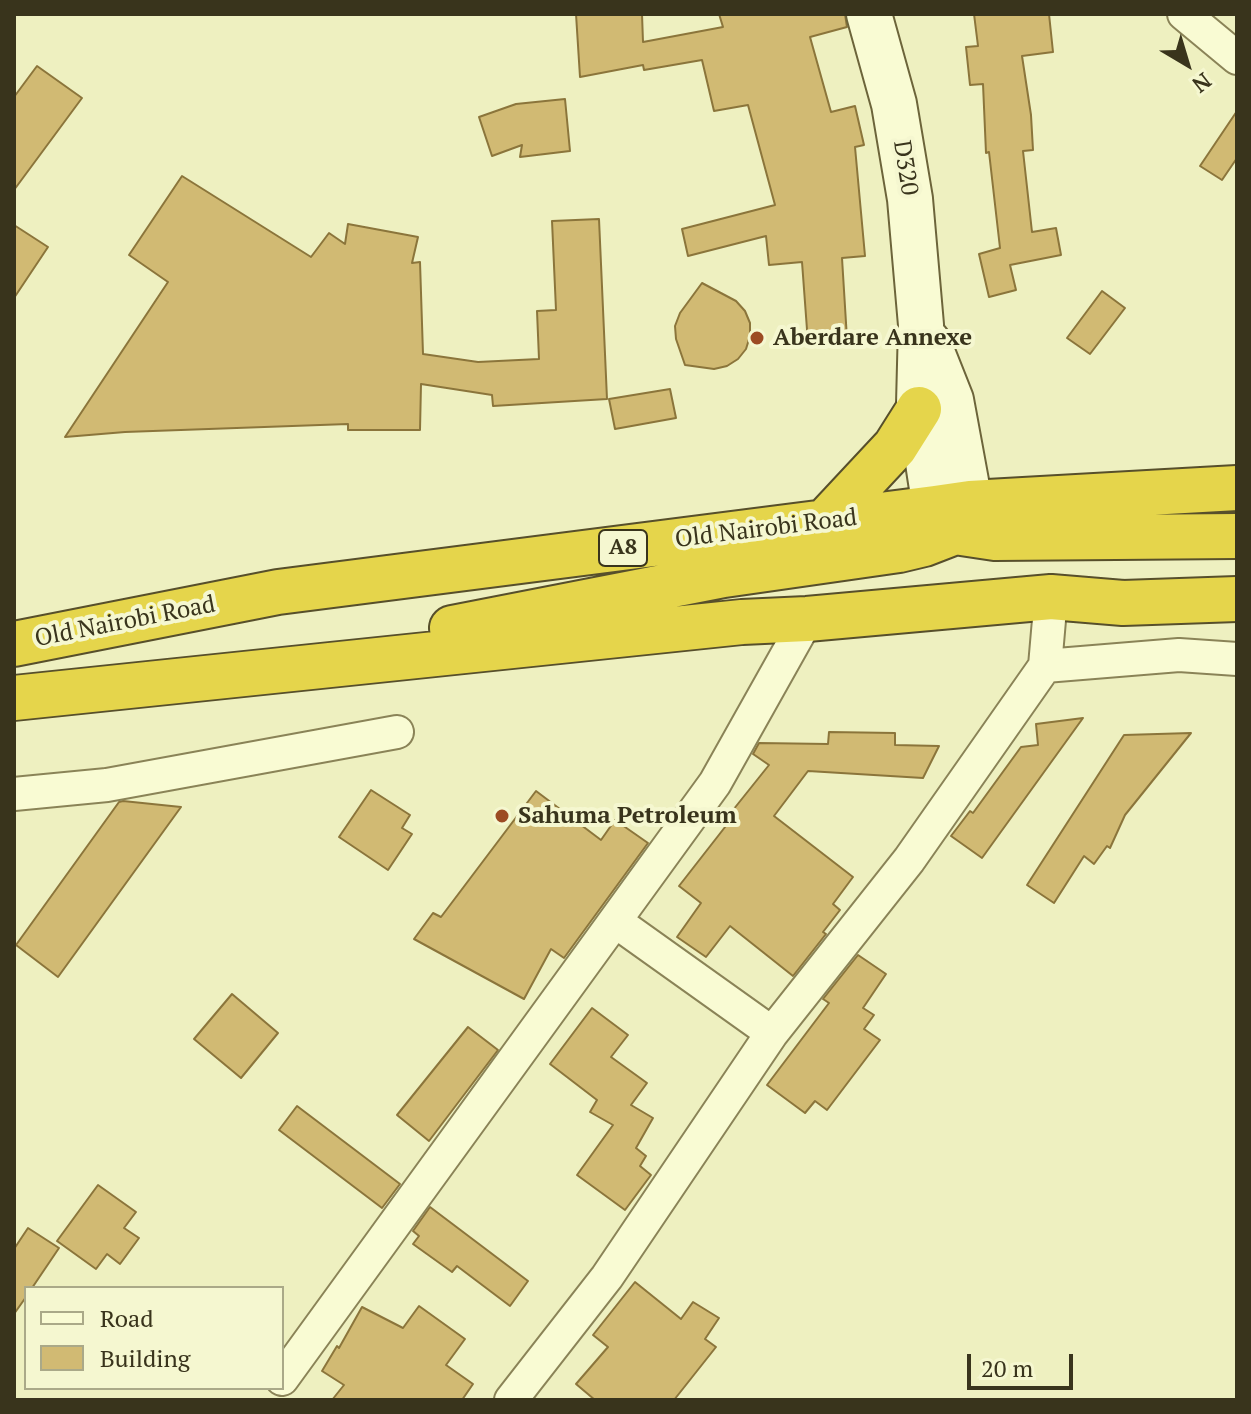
<!DOCTYPE html>
<style>
body{margin:0}
#map{position:relative;width:1251px;height:1414px;overflow:hidden;background:#eef0c0;font-family:"PT Serif",serif}
canvas{display:block}
.frame{position:absolute;inset:0;border:16px solid #39341c;pointer-events:none}
.legend{position:absolute;left:24px;top:1286px;width:260px;height:104px;box-sizing:border-box;background:#f5f7d0;border:2px solid #aaa988;margin:0;padding:10px 14px;list-style:none;font-size:24px;color:#39341c}
.legend li{display:flex;align-items:center;gap:16px;height:40px}
.legend b{width:40px;border:2px solid #aaa988}
.north{position:absolute;left:1147px;top:24px;width:80px;height:80px;-webkit-text-stroke:6px #f5f7d0;paint-order:stroke;rotate:142deg;font-size:22px;font-weight:700;line-height:32px;text-align:center;color:#39341c}
.north::after{content:'';display:block;margin:auto;width:28px;height:36px;background:#39341c;clip-path:polygon(50% 0,100% 100%,50% 72%,0 100%)}
.scale{position:absolute;left:967px;top:1354px;width:106px;height:36px;box-sizing:border-box;border:4px solid #39341c;border-top:0;padding-left:10px;font-size:24px;line-height:28px;white-space:nowrap;color:#39341c;-webkit-text-stroke:6px #f5f7d0;paint-order:stroke}
</style>
<div id="map">
<canvas width="1251" height="1414"></canvas>
<div class="frame"></div>
<ul class="legend">
<li><b style="height:10px;background:#f9fbd3"></b>Road</li>
<li><b style="height:22px;background:#d1ba73"></b>Building</li>
</ul>
<div class="north">N</div>
<div class="scale">20 m</div>
</div>
<script>
const context = document.querySelector('canvas').getContext('2d');
context.lineJoin = 'round';
function fill(path, color) { context.fillStyle = color; context.fill(path, 'evenodd'); }
function stroke(path, color, width, dash) { context.strokeStyle = color; context.lineWidth = width; context.lineCap = dash ? 'butt' : 'round'; context.setLineDash(dash || []); context.stroke(path); }
function drawText(font, color, halo, rows, align = 'center') {
  context.font = font + ' "PT Serif",serif'; context.lineWidth = 8; context.setLineDash([]); context.textBaseline = 'middle'; context.strokeStyle = halo; context.fillStyle = color; for (const [text, x, y, turn = 0] of rows) {
    context.save(); context.translate(x, y); context.rotate((+turn || 0) * Math.PI / 180); context.textAlign = isNaN(turn) ? turn : align; if (halo) context.strokeText(text, 0, 0); context.fillText(text, 0, 0); context.restore();
  }
}
const building = new Path2D(`
 M 576,14 L 642,14 L 643,42 L 723,27 L 719,14 L 845,14 L 847,27 L 810,37 L 831,112 L 855,106 L 864,145 L 855,147 L 865,256 L 842,258 L 847,339 L 808,343 L 802,262 L 769,265 L 766,236 L 688,256 L 682,229 L 775,205 L 748,105 L 714,111 L 702,60 L 644,70 L 643,65 L 580,77 Z
 M 974,14 L 1049,14 L 1053,52 L 1022,56 L 1031,115 L 1033,150 L 1023,151 L 1032,232 L 1056,228 L 1061,255 L 1010,265 L 1016,290 L 989,297 L 979,254 L 1000,248 L 989,152 L 986,153 L 983,84 L 970,85 L 966,47 L 978,46 Z
 M 37,66 L 82,98 L 14,190 L 14,97 Z
 M 565,99 L 570,151 L 520,157 L 522,145 L 492,156 L 479,117 L 516,104 Z
 M 1237,111 L 1237,158 L 1222,180 L 1200,166 Z
 M 182,176 L 311,257 L 329,233 L 345,244 L 348,224 L 418,237 L 412,263 L 420,262 L 423,354 L 478,362 L 539,359 L 537,311 L 556,310 L 552,221 L 599,219 L 607,399 L 493,406 L 492,395 L 421,384 L 420,430 L 348,430 L 348,424 L 125,432 L 65,437 L 168,282 L 129,255 Z
 M 14,225 L 48,247 L 14,298 Z
 M 702,283 L 736,301 L 745,311 L 750,323 L 750,336 L 746,349 L 738,359 L 727,366 L 714,369 L 685,365 L 676,339 L 675,326 L 680,313 Z
 M 1102,291 L 1125,308 L 1090,354 L 1067,338 Z
 M 670,389 L 676,418 L 615,429 L 609,399 Z
 M 1083,718 L 982,858 L 951,836 L 970,811 L 973,813 L 1021,747 L 1038,745 L 1036,724 Z
 M 829,732 L 895,733 L 895,745 L 939,746 L 923,778 L 808,771 L 774,816 L 853,877 L 833,904 L 840,910 L 823,932 L 826,934 L 793,976 L 730,926 L 706,957 L 677,937 L 701,903 L 679,886 L 736,813 L 733,810 L 769,765 L 753,754 L 759,743 L 828,744 Z
 M 1191,733 L 1125,815 L 1110,848 L 1107,846 L 1094,864 L 1084,856 L 1054,903 L 1027,885 L 1124,735 Z
 M 371,790 L 410,815 L 402,828 L 412,834 L 388,870 L 339,837 Z
 M 536,791 L 601,840 L 615,820 L 648,843 L 564,958 L 551,949 L 524,999 L 414,939 L 433,913 L 441,917 Z
 M 123,801 L 181,807 L 58,977 L 16,945 L 119,802 Z
 M 858,955 L 886,974 L 863,1008 L 874,1015 L 864,1029 L 880,1040 L 827,1110 L 815,1101 L 805,1113 L 767,1085 L 829,1003 L 823,999 Z
 M 232,994 L 278,1033 L 241,1078 L 194,1039 Z
 M 592,1008 L 628,1035 L 611,1057 L 647,1083 L 631,1105 L 653,1118 L 636,1148 L 646,1156 L 640,1166 L 651,1175 L 625,1210 L 577,1175 L 613,1125 L 590,1112 L 597,1100 L 550,1064 Z
 M 468,1027 L 498,1050 L 429,1141 L 397,1115 Z
 M 297,1106 L 400,1184 L 382,1208 L 279,1130 Z
 M 98,1185 L 136,1212 L 124,1228 L 139,1238 L 120,1264 L 107,1254 L 96,1269 L 57,1241 Z
 M 430,1207 L 528,1281 L 510,1306 L 457,1266 L 452,1272 L 413,1244 L 419,1236 L 413,1231 Z
 M 28,1228 L 59,1248 L 32,1288 L 26,1288 L 26,1297 L 14,1314 L 14,1249 Z
 M 635,1282 L 681,1319 L 693,1302 L 719,1318 L 705,1339 L 716,1347 L 674,1400 L 595,1400 L 576,1384 L 608,1347 L 593,1335 Z
 M 419,1306 L 465,1339 L 446,1365 L 473,1384 L 462,1400 L 332,1400 L 344,1385 L 322,1371 L 337,1346 L 339,1348 L 362,1307 L 403,1328 Z`);
const street = new Path2D(`
 M 1184,14 L 1237,58
 M 1045,666 L 1179,655 L 1237,659
 M 14,794 L 107,785 L 397,732
 M 615,921 L 772,1033
 M 282,1379 L 715,783 L 807,619
 M 511,1400 L 607,1277 L 772,1033 L 909,860 L 1045,666 L 1051,597`);
const secondary = new Path2D(`
 M 869,14 L 894,104 L 910,199 L 921,325 L 919,404 L 935,508
 M 928,342 L 951,400 L 970,503`);
const highway = new Path2D(`
 M 938,512 L 955,532 L 995,538 L 1237,536
 M 825,522 L 895,447 L 919,409
 M 452,628 L 724,575 L 899,550 L 924,544 L 955,532 L 970,503
 M 14,644 L 278,592 L 935,508 L 970,503 L 1237,488
 M 14,698 L 742,622 L 807,619 L 1051,597 L 1123,603 L 1237,599`);
const markers = [
 [757,338,8,"#9c4b23"],
 [502,816,8,"#9c4b23"]
];
const shields = [
 [623,548,48]
];
const shieldNames = [
 ["A8",623,548]
];
const streetNames = [
 ["D320",905,168,81],
 ["Old Nairobi Road",766,529,-7],
 ["Old Nairobi Road",125,622,-11]
];
const poiNames = [
 ["Aberdare Annexe",773,338],
 ["Sahuma Petroleum",518,816]
];
fill(building, '#d1ba73');
stroke(building, '#8b753b', 2);
stroke(street, '#8a8357', 36);
stroke(secondary, '#6c643a', 48);
stroke(highway, '#574f2b', 48);
stroke(street, '#f9fbd3', 32);
stroke(secondary, '#f9fbd3', 44);
stroke(highway, '#e5d54b', 44);
for (const [x, y, r, color] of markers) { const dot = new Path2D(); dot.arc(x, y, r, 0, 2 * Math.PI); context.fillStyle = color; context.fill(dot); stroke(dot, '#f5f7d0', 3); }
for (const [x, y, w] of shields) { const box = new Path2D(); box.roundRect(x - w / 2, y - 18, w, 36, 6); context.fillStyle = '#f5f7d0'; context.fill(box); stroke(box, '#39341c', 2); }
drawText('bold 22px', '#39341c', null, shieldNames);
drawText('24px', '#39341c', '#f5f7d0', streetNames);
drawText('bold 24px', '#39341c', '#f5f7d0', poiNames, 'left');
</script>
